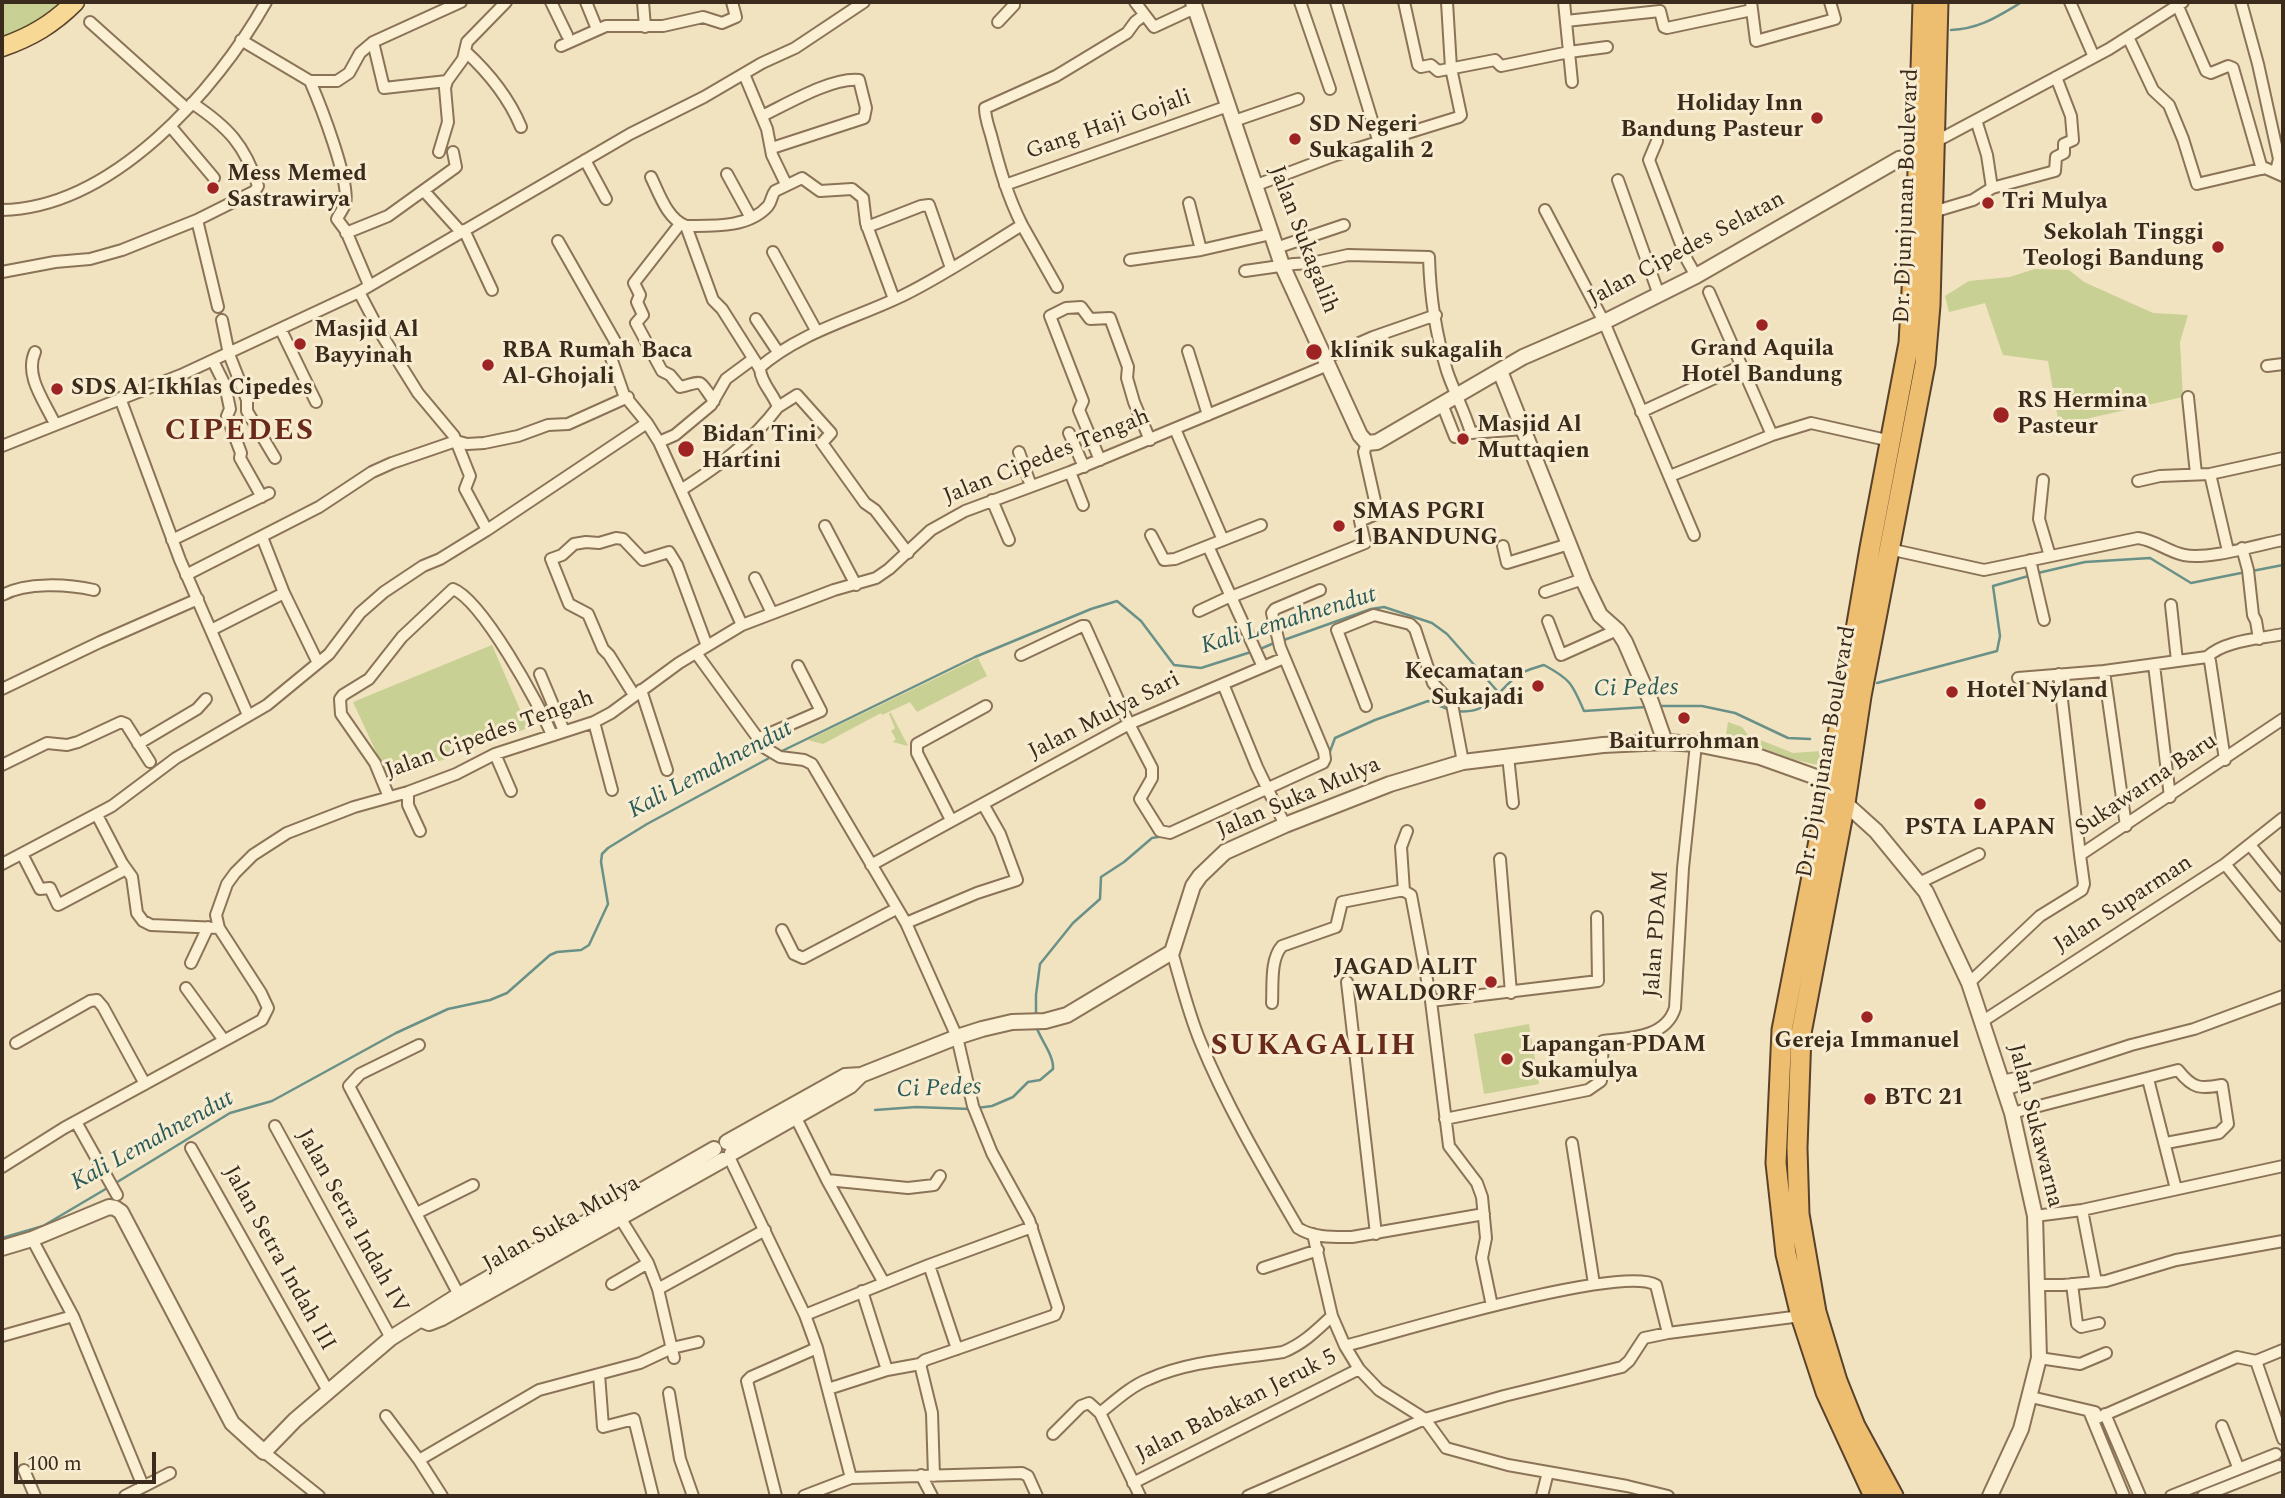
<!DOCTYPE html>
<style>
body{margin:0}
#map{position:relative;width:2285px;height:1498px;overflow:hidden;background:#f1e3c0;font-family:Spectral,serif}
canvas{display:block}
.frame{position:absolute;inset:0;border:4px solid #3a2b1c;pointer-events:none}
.scale{position:absolute;left:14px;top:1452px;width:142px;height:32px;box-sizing:border-box;border:4px solid #3a2b1c;border-top:0;padding-left:9px;font-size:21px;line-height:24px;white-space:nowrap;color:#3a2b1c;-webkit-text-stroke:5px #f8ecd0;paint-order:stroke}
</style>
<div id="map">
<canvas width="2285" height="1498"></canvas>
<div class="frame"></div>
<div class="scale">100 m</div>
</div>
<script>
const context = document.querySelector('canvas').getContext('2d');
context.lineJoin = 'round';
function fill(path, color) { context.fillStyle = color; context.fill(path, 'evenodd'); }
function stroke(path, color, width, dash) { context.strokeStyle = color; context.lineWidth = width; context.lineCap = dash ? 'butt' : 'round'; context.setLineDash(dash || []); context.stroke(path); }
function drawText(font, color, halo, rows, align = 'center') {
  context.font = font + ' Spectral,serif'; context.lineWidth = 6; context.setLineDash([]); context.textBaseline = 'middle'; context.strokeStyle = halo; context.fillStyle = color; for (const [text, x, y, turn = 0] of rows) {
    context.save(); context.translate(x, y); context.rotate((+turn || 0) * Math.PI / 180); context.textAlign = isNaN(turn) ? turn : align; if (halo) context.strokeText(text, 0, 0); context.fillText(text, 0, 0); context.restore();
  }
}
const green = new Path2D(`
 M 2,2 L 66,2 L 25,34 L 2,40 Z
 M 2035,269 L 2069,270 L 2084,282 L 2153,313 L 2188,315 L 2180,342 L 2183,397 L 2059,425 L 2048,361 L 2003,355 L 1985,303 L 1949,312 L 1945,296 L 1969,281 L 2010,277 Z
 M 492,645 L 528,728 L 389,780 L 353,702 Z
 M 978,658 L 987,676 L 917,712 L 910,702 L 882,715 L 881,713 L 823,744 L 808,740 Z
 M 891,712 L 891,713 L 908,746 L 893,742 L 896,739 L 891,731 L 895,728 L 889,714 Z
 M 1728,722 L 1742,727 L 1748,735 L 1793,753 L 1821,751 L 1828,759 L 1823,766 L 1795,760 L 1744,742 L 1725,741 Z
 M 1529,1024 L 1539,1084 L 1484,1094 L 1474,1034 Z`);
const stream = new Path2D(`
 M 1951,30 C 1980,29 1998,16 2022,2
 M 2252,571 L 2283,565
 M 2038,573 L 2085,562 L 2150,558 L 2191,583 L 2246,572
 M 1281,641 L 1371,609 L 1384,607 L 1432,623 L 1447,634 L 1499,693
 M 1258,650 L 1274,643
 M 1877,683 L 1997,651 L 2000,636 L 1993,586 L 2032,575
 M 1657,706 L 1702,706 L 1735,713 L 1788,738 L 1810,739
 M 1456,711 C 1489,715 1495,693 1517,676 C 1524,670 1535,668 1544,665 C 1570,679 1572,683 1584,711 L 1647,707
 M 780,752 L 975,657 L 1091,609 L 1117,601 L 1141,621 L 1174,665 L 1201,668 L 1251,652
 M 1329,754 L 1335,738 L 1375,720 L 1428,701 L 1450,710
 M 1036,1016 L 1036,995 L 1040,964 L 1073,923 L 1100,899 L 1101,877 L 1124,862 L 1152,838 L 1164,836
 M 977,1108 L 992,1106 L 1013,1097 L 1028,1082 L 1040,1080 L 1053,1069 C 1054,1055 1041,1041 1036,1026
 M 875,1110 L 916,1107 L 970,1109
 M 114,1184 L 230,1113 L 272,1101 L 396,1033 L 448,1009 L 490,1000 L 507,993 L 550,955 L 557,952 L 581,950 L 589,945 L 608,904 L 601,862 L 602,854 L 608,848 L 647,824 L 771,757
 M 2,1238 L 43,1226 L 109,1187`);
const minor = new Path2D(`
 M 551,2 L 567,35
 M 586,2 L 597,29
 M 643,2 L 645,27
 M 1135,2 L 1154,27 L 1195,8
 M 1300,2 L 1330,89
 M 1336,2 L 1379,143
 M 1404,2 L 1418,65 L 1421,67 L 1431,65 L 1438,71 L 1495,60 L 1501,66 L 1569,52 L 1607,47
 M 1564,2 L 1572,82
 M 1751,2 L 1756,41 L 1835,19 L 1830,2
 M 2070,2 L 2094,57
 M 2176,2 L 2206,71 L 2211,73 L 2228,66 L 2233,68 L 2262,169
 M 2241,2 L 2258,64 L 2279,159 L 2276,171
 M 1566,21 L 1660,11 L 1664,27 L 1667,28 L 1752,10
 M 90,22 L 187,109
 M 998,22 L 1014,5 L 1013,2
 M 2128,37 L 2153,90 L 2169,105 L 2183,139 L 2197,184 L 2265,168 L 2283,176
 M 241,40 L 310,81 L 337,81 L 349,73 L 360,53 L 373,42 L 461,2
 M 373,42 L 384,88 L 447,81
 M 561,46 L 606,26 L 663,26 L 703,17 L 722,23 L 736,17 L 732,2
 M 465,51 C 489,73 509,98 521,127
 M 744,74 L 767,129 L 772,155 L 786,184
 M 310,81 C 320,104 351,183 345,204 C 343,210 339,214 337,219 L 346,231 L 369,285
 M 762,116 C 787,104 832,77 859,80 L 866,108 L 864,118 L 772,148
 M 1976,120 L 1987,155 L 1992,188 L 2055,171 L 2056,157 L 2064,153 L 2064,144 L 2073,140 L 2071,116 L 2056,77
 M 1234,121 L 1298,99
 M 171,127 L 214,178
 M 1657,141 L 1649,160 L 1687,260 L 1696,276
 M 1935,142 L 2109,49 L 2183,2
 M 439,152 L 448,122 L 445,88 L 447,81 L 463,59 L 467,42 L 506,2
 M 585,160 L 606,199
 M 727,174 L 751,218
 M 651,177 C 659,193 667,219 686,226 L 713,300 L 722,309 L 760,369 C 761,383 773,393 778,407 C 751,443 718,466 681,490
 M 1618,180 L 1659,295
 M 1005,185 L 1228,106
 M 1254,186 L 1333,156 L 1459,117 L 1461,115 L 1451,68 L 1447,2
 M 424,191 L 461,232
 M 1189,203 L 1201,250
 M 2,210 C 112,208 216,91 266,2
 M 1545,210 L 1604,322 L 1694,535
 M 1933,212 L 1973,200 L 1992,188
 M 197,220 L 218,307
 M 680,224 L 634,283 L 640,295 L 637,302 L 643,315 L 636,323 L 662,371 L 670,375 L 680,387 C 705,381 697,378 714,401
 M 1022,225 L 1057,287
 M 686,226 C 713,226 749,228 768,206 C 772,201 771,196 775,191 L 802,178 L 820,191 L 852,189 L 863,198 L 866,223 L 894,299
 M 867,227 L 921,206 L 929,205 L 951,268
 M 464,230 L 492,290
 M 346,233 L 388,216 L 456,167 L 453,152
 M 558,241 L 616,343 L 616,346 L 609,352 L 624,395 L 647,423 L 659,442 L 742,625
 M 1276,248 L 1344,225
 M 773,252 L 817,332
 M 1130,260 L 1201,250 L 1271,234
 M 1245,271 L 1294,264 L 1312,263 L 1348,255 L 1429,257 C 1430,295 1436,335 1447,371 C 1454,392 1465,412 1471,433 L 1524,429
 M 2,272 L 55,262 L 90,259 L 122,250 L 197,220 L 255,191 L 258,186 C 245,145 228,127 192,103
 M 359,292 L 380,332 L 418,393 L 454,436 L 470,476 L 465,489 L 487,530 L 647,423
 M 1709,292 L 1772,435
 M 756,319 L 778,352
 M 222,320 L 229,354 L 247,400 L 247,411 L 275,458
 M 281,330 L 316,402
 M 1188,351 L 1208,415
 M 35,352 C 24,376 45,402 55,424
 M 1325,358 L 1373,337 L 1436,315
 M 213,361 L 225,385 L 230,409 L 227,416 L 241,453 L 240,458 L 262,497
 M 2267,366 L 2283,364
 M 759,368 C 800,332 854,319 902,296 C 943,276 983,249 1022,225 C 1007,195 999,166 991,135 C 988,125 985,117 985,108 L 1056,76 L 1127,33 L 1135,22 L 1144,15
 M 2188,397 L 2196,474
 M 120,398 L 180,560 L 248,715
 M 1442,404 L 1455,437
 M 778,407 L 797,395 L 831,433 L 822,443 L 865,503 L 875,510 L 908,553
 M 1641,412 L 1741,366
 M 1175,429 L 1223,540
 M 1069,433 L 1084,467
 M 659,442 L 675,435 L 711,405 L 726,379 L 753,359
 M 2,446 L 181,375 L 359,292 L 630,134 L 704,97 L 762,63 L 795,48 L 864,2
 M 1019,452 L 1031,486
 M 1100,460 L 1079,410 L 1083,401 L 1050,316 L 1066,308 L 1081,307 L 1090,319 L 1110,318 L 1128,367 L 1127,378 L 1134,402 L 1150,440
 M 1070,472 L 1083,505
 M 2210,474 L 2228,551
 M 1670,476 L 1772,435 L 1811,423 L 1891,441
 M 2043,480 L 2039,519 L 2050,556
 M 2138,481 L 2160,476 L 2210,474 L 2283,458
 M 992,500 L 1009,540
 M 825,526 L 856,585
 M 1151,535 L 1164,560 L 1175,559 L 1261,525
 M 262,537 L 284,593 L 318,663
 M 172,540 L 269,493
 M 1208,546 L 1263,667
 M 1503,546 L 1507,563 L 1569,544
 M 2242,548 L 2248,570 L 2253,615 L 2256,621 L 2259,639
 M 1889,549 L 1984,570 L 2138,538 C 2155,540 2168,552 2184,555 C 2208,560 2257,545 2283,540
 M 2030,560 L 2044,620
 M 186,575 L 319,507 L 372,472 L 392,463 L 456,441 L 467,444 L 484,443 L 518,436 L 548,425 L 568,424 L 628,397
 M 755,578 L 772,613
 M 1545,592 L 1583,579
 M 2,595 C 27,582 67,584 94,590
 M 1231,597 L 1365,543 L 1360,521 L 1376,514 L 1377,510 L 1364,452 L 1367,443
 M 2171,605 L 2177,661
 M 1199,611 L 1231,596
 M 1548,621 L 1561,655 L 1617,630
 M 211,630 L 284,593
 M 696,653 L 765,748 L 780,757 L 804,760 L 812,764 L 906,923 L 957,1037 L 973,1106 L 992,1153 L 1029,1220 L 1058,1308 L 1055,1315 L 925,1360 L 920,1364 L 932,1413 L 934,1476
 M 1021,655 L 1082,626 L 1085,626 L 1129,724 L 1152,768 L 1152,778 L 1140,799 L 1160,831 L 1170,833 L 1323,763 L 1325,759 L 1324,752 L 1280,647 L 1272,613 L 1275,609 L 1320,590
 M 2207,657 L 2210,661 L 2225,760
 M 2154,665 L 2170,797
 M 2104,671 L 2126,826
 M 540,674 L 564,731
 M 2059,674 L 2080,855
 M 2018,678 L 2104,671 L 2207,657 C 2225,640 2260,639 2283,634
 M 1223,684 L 1284,658
 M 2,689 L 100,642 L 198,599
 M 641,690 L 667,770
 M 634,695 L 609,655 L 603,649 L 588,614 L 569,604 L 551,559 L 562,555 L 574,544 L 586,542 L 599,543 L 616,538 L 623,539 L 643,560 L 669,552 L 677,565 L 707,646
 M 1366,706 L 1337,630 L 1374,615 L 1410,624 L 1415,629 L 1433,683 L 1452,704 L 1463,762
 M 594,722 L 612,790
 M 757,739 L 821,711 L 798,666
 M 138,744 L 197,709 L 206,699
 M 495,754 L 511,791
 M 1508,756 L 1513,803
 M 2,765 L 47,743 L 67,745 L 78,742 L 121,722 L 126,724 L 150,762
 M 408,792 L 408,805 L 420,831
 M 389,797 L 375,763 L 341,714 L 340,699 L 343,695 L 369,679 L 402,637 L 453,589 C 482,600 539,704 552,735
 M 97,815 L 122,863 L 132,877 L 137,913 L 143,921 L 151,925 L 219,928
 M 951,820 L 917,753 L 917,744 L 986,706
 M 2250,845 L 2283,886
 M 22,854 L 40,889 L 50,888 L 58,905 L 126,869
 M 1500,859 L 1511,993
 M 2,864 L 112,806 L 176,758 L 267,705 L 329,654 L 360,613 L 384,592 L 423,566 L 440,559 L 487,530
 M 2225,864 L 2283,936
 M 871,865 L 1129,724 L 1223,684 L 1257,767 L 1285,825
 M 1919,883 L 1979,854
 M 1404,891 L 1401,847 L 1407,831
 M 906,923 L 977,893 L 1017,880 L 1000,834 L 983,804
 M 782,930 L 794,954 L 803,958 L 896,909
 M 1172,952 C 1181,982 1188,1012 1200,1041 C 1227,1107 1262,1166 1298,1228 C 1313,1238 1334,1237 1352,1237 L 1484,1214
 M 191,963 L 208,927
 M 1347,982 L 1376,1234
 M 1969,983 L 2040,916 L 2082,890 L 2084,884 L 2080,855 L 2283,719
 M 186,988 L 223,1039
 M 1431,1001 L 1598,981 L 1597,917
 M 1272,1003 C 1273,986 1270,959 1282,946 L 1336,927 L 1342,902 L 1399,891 L 1404,891 L 1411,895 L 1431,1001 L 1449,1146 L 1477,1183 L 1482,1197 L 1486,1238 L 1482,1258 L 1492,1306
 M 1983,1021 L 2225,864 L 2283,818
 M 16,1043 L 90,1001 L 97,1000 L 103,1007 L 145,1084
 M 419,1045 L 360,1074 L 349,1086 L 459,1295
 M 2148,1079 L 2176,1189
 M 2002,1081 L 2020,1077 L 2027,1079
 M 2005,1090 L 2022,1084 L 2027,1079 L 2131,1045 L 2194,1029 L 2283,996
 M 793,1112 L 827,1180 L 884,1283
 M 2012,1113 L 2178,1070 C 2193,1089 2200,1089 2222,1085 L 2228,1124 L 2219,1133 L 2166,1143
 M 1445,1119 L 1588,1090 L 1601,1081 L 1603,1041 C 1629,1038 1666,1038 1675,1008 L 1683,868 L 1696,744
 M 76,1122 L 117,1195
 M 275,1126 L 391,1338
 M 1572,1143 L 1594,1284
 M 191,1148 L 328,1391
 M 729,1157 L 805,1315 L 817,1348 L 851,1478
 M 2,1167 L 64,1128 L 262,1020 L 268,1008 L 261,993 L 219,928 L 216,915 L 227,884 L 235,873 L 253,855 L 287,833 L 354,807 L 408,792 L 456,774 L 495,754 L 594,722 L 611,713 L 679,663 L 742,625 L 834,590 L 876,578 L 889,569 L 931,530 L 965,511 L 1070,472 L 1328,365
 M 827,1180 L 908,1188 L 934,1185 L 940,1176
 M 2082,1210 L 2096,1282
 M 417,1213 L 473,1185
 M 617,1213 L 648,1263 L 658,1289 L 674,1358
 M 2035,1216 L 2082,1210 L 2283,1166
 M 1313,1234 L 1332,1316 L 1345,1346 L 1359,1369 L 1379,1390 L 1425,1419 L 1446,1448 L 1508,1465 L 1627,1486 L 1668,1496
 M 32,1239 L 73,1316 L 143,1486
 M 929,1265 L 1032,1227
 M 1263,1268 L 1318,1250
 M 612,1284 L 648,1263
 M 2072,1284 L 2077,1324 L 2081,1327 L 2099,1323
 M 2038,1285 L 2063,1285 L 2106,1281 L 2176,1260 L 2283,1241
 M 658,1289 L 765,1230
 M 862,1291 L 887,1370
 M 805,1315 L 929,1265 L 957,1349
 M 2,1336 L 73,1316
 M 1345,1346 C 1394,1333 1621,1264 1656,1285 L 1668,1333
 M 2039,1358 L 2080,1364 L 2106,1353
 M 2256,1361 L 2283,1439
 M 599,1374 L 603,1427 L 634,1419 L 653,1496
 M 828,1389 L 887,1370 L 920,1364
 M 669,1393 L 680,1459 L 693,1496
 M 2031,1397 L 2095,1412
 M 2089,1411 L 2124,1496
 M 2105,1414 L 2140,1496
 M 386,1416 L 419,1460 L 442,1496
 M 2093,1420 L 2237,1357 L 2256,1361 L 2283,1350
 M 2222,1426 L 2238,1467
 M 1053,1434 L 1081,1406 L 1089,1403 L 1100,1413
 M 264,1452 L 319,1496
 M 419,1460 L 539,1390 L 640,1363 L 672,1348 L 698,1342
 M 24,1470 L 35,1496
 M 921,1475 L 932,1496
 M 1133,1483 L 1359,1369
 M 125,1496 L 170,1473
 M 776,1496 L 747,1381 L 751,1377 L 817,1348
 M 804,1496 L 851,1478 L 1022,1473 L 1028,1476 L 1037,1496
 M 1140,1496 L 1100,1413 C 1115,1401 1131,1386 1149,1379 C 1192,1360 1238,1359 1283,1352 C 1303,1344 1316,1331 1332,1316
 M 1248,1496 L 1425,1419 L 1504,1396 L 1622,1367 L 1629,1361 L 1644,1338 L 1668,1333 L 1801,1316
 M 1542,1496 L 1548,1472
 M 2171,1496 L 2276,1454
 M 2203,1496 L 2279,1466`);
const tertiary = new Path2D(`
 M 1193,2 L 1282,265 L 1360,435 L 1367,443 L 1377,442 L 1523,357 L 1604,322 L 1696,276 L 1899,159 L 1917,156
 M 1500,371 L 1584,582 L 1600,615 L 1618,631 L 1625,642 L 1651,702 L 1665,742
 M 1845,803 L 1876,831 L 1926,892 L 1969,983 L 2012,1113 L 2035,1216 L 2039,1358 L 2021,1429 L 1990,1496
 M 727,1142 L 845,1076 L 861,1075 L 957,1037 L 982,1029 L 1012,1022 L 1045,1021 L 1067,1015 L 1172,952 L 1193,886 L 1200,876 L 1225,852 L 1285,825 L 1390,784 L 1463,762 L 1603,745 L 1665,742 L 1696,744 L 1760,757 L 1830,782
 M 732,1153 L 850,1086 L 861,1075
 M 2,1248 L 32,1239 L 109,1207 L 115,1208 L 121,1212 L 232,1423 L 264,1452 L 295,1420 L 391,1338 L 459,1295 L 714,1149
 M 422,1320 L 429,1323 L 442,1318 L 723,1160`);
const primary = new Path2D(`
 M 2,47 C 31,37 53,24 75,2`);
const trunk = new Path2D(`
 M 1874,1496 L 1826,1392 L 1801,1316 L 1786,1254 L 1776,1163 L 1782,1030 L 1825,810 L 1870,548 L 1909,343 L 1917,203 L 1923,2
 M 1893,1496 L 1855,1426 L 1837,1381 L 1816,1312 L 1799,1214 L 1797,1148 L 1801,1033 L 1845,803 L 1861,696 L 1925,364 L 1930,305 L 1938,2`);
const markers = [
 [1817,118,7,"#9e2323"],
 [1295,139,7,"#9e2323"],
 [213,188,7,"#9e2323"],
 [1988,203,7,"#9e2323"],
 [2218,247,7,"#9e2323"],
 [1762,325,7,"#9e2323"],
 [300,344,7,"#9e2323"],
 [1314,352,9,"#9e2323"],
 [488,365,7,"#9e2323"],
 [57,389,7,"#9e2323"],
 [2001,415,9,"#9e2323"],
 [1463,439,7,"#9e2323"],
 [686,449,9,"#9e2323"],
 [1339,526,7,"#9e2323"],
 [1538,686,7,"#9e2323"],
 [1952,692,7,"#9e2323"],
 [1684,718,7,"#9e2323"],
 [1980,804,7,"#9e2323"],
 [1491,982,7,"#9e2323"],
 [1867,1017,7,"#9e2323"],
 [1507,1059,7,"#9e2323"],
 [1870,1099,7,"#9e2323"]
];
const poiNames = [
 ["Holiday Inn",1803,105,"right"],
 ["Bandung Pasteur",1803,131,"right"],
 ["SD Negeri",1309,126],
 ["Sukagalih 2",1309,152],
 ["Mess Memed",227,175],
 ["Sastrawirya",227,201],
 ["Tri Mulya",2002,203],
 ["Sekolah Tinggi",2204,234,"right"],
 ["Teologi Bandung",2204,260,"right"],
 ["Masjid Al",314,331],
 ["Bayyinah",314,357],
 ["Grand Aquila",1762,350,"center"],
 ["Hotel Bandung",1762,376,"center"],
 ["RBA Rumah Baca",502,352],
 ["Al-Ghojali",502,378],
 ["klinik sukagalih",1330,352],
 ["SDS Al-Ikhlas Cipedes",71,389],
 ["RS Hermina",2017,402],
 ["Pasteur",2017,428],
 ["Masjid Al",1477,426],
 ["Muttaqien",1477,452],
 ["Bidan Tini",702,436],
 ["Hartini",702,462],
 ["SMAS PGRI",1353,513],
 ["1 BANDUNG",1353,539],
 ["Kecamatan",1524,673,"right"],
 ["Sukajadi",1524,699,"right"],
 ["Hotel Nyland",1966,692],
 ["Baiturrohman",1684,743,"center"],
 ["PSTA LAPAN",1980,829,"center"],
 ["JAGAD ALIT",1477,969,"right"],
 ["WALDORF",1477,995,"right"],
 ["Gereja Immanuel",1867,1042,"center"],
 ["Lapangan PDAM",1521,1046],
 ["Sukamulya",1521,1072],
 ["BTC 21",1884,1099]
];
const streetNames = [
 ["Gang Haji Gojali",1109,126,-19],
 ["Dr. Djunjunan Boulevard",1908,196,-88],
 ["Jalan Sukagalih",1302,240,69],
 ["Jalan Cipedes Selatan",1687,250,-28],
 ["Jalan Cipedes Tengah",1047,458,-22],
 ["Jalan Mulya Sari",1105,717,-27],
 ["Jalan Cipedes Tengah",490,736,-20],
 ["Dr. Djunjunan Boulevard",1828,752,-80],
 ["Sukawarna Baru",2147,786,-34],
 ["Jalan Suka Mulya",1299,799,-23],
 ["Jalan Suparman",2124,905,-33],
 ["Jalan PDAM",1658,934,-86],
 ["Jalan Sukawarna",2034,1126,76],
 ["Jalan Setra Indah IV",351,1222,61],
 ["Jalan Suka Mulya",562,1225,-29],
 ["Jalan Setra Indah III",278,1259,61],
 ["Jalan Babakan Jeruk 5",1237,1407,-27]
];
const waterNames = [
 ["Kali Lemahnendut",1289,622,-17],
 ["Ci Pedes",1636,690,-1],
 ["Kali Lemahnendut",711,771,-28],
 ["Ci Pedes",939,1090,-2],
 ["Kali Lemahnendut",153,1142,-29]
];
const districtNames = [
 ["CIPEDES",240,433],
 ["SUKAGALIH",1314,1048]
];
fill(green, '#c8d093');
stroke(stream, '#6a9188', 2.5);
stroke(minor, '#8b7357', 14);
stroke(tertiary, '#8b7357', 18);
stroke(primary, '#59412b', 21);
stroke(trunk, '#59412b', 23);
stroke(minor, '#fbf0d4', 10);
stroke(tertiary, '#fbf0d4', 14);
stroke(primary, '#f7d995', 18);
stroke(trunk, '#eebe70', 19);
for (const [x, y, r, color] of markers) { const dot = new Path2D(); dot.arc(x, y, r, 0, 2 * Math.PI); context.fillStyle = color; context.fill(dot); stroke(dot, '#f8ecd0', 2.5); }
drawText('bold 23px', '#3a2b1c', '#f8ecd0', poiNames, 'left');
drawText('23px', '#3a2b1c', '#f8ecd0', streetNames);
drawText('italic 24px', '#2a5b58', '#f8ecd0', waterNames);
context.letterSpacing = '2px';
drawText('bold 30px', '#692a19', '#f8ecd0', districtNames);
context.letterSpacing = '0px';
</script>
